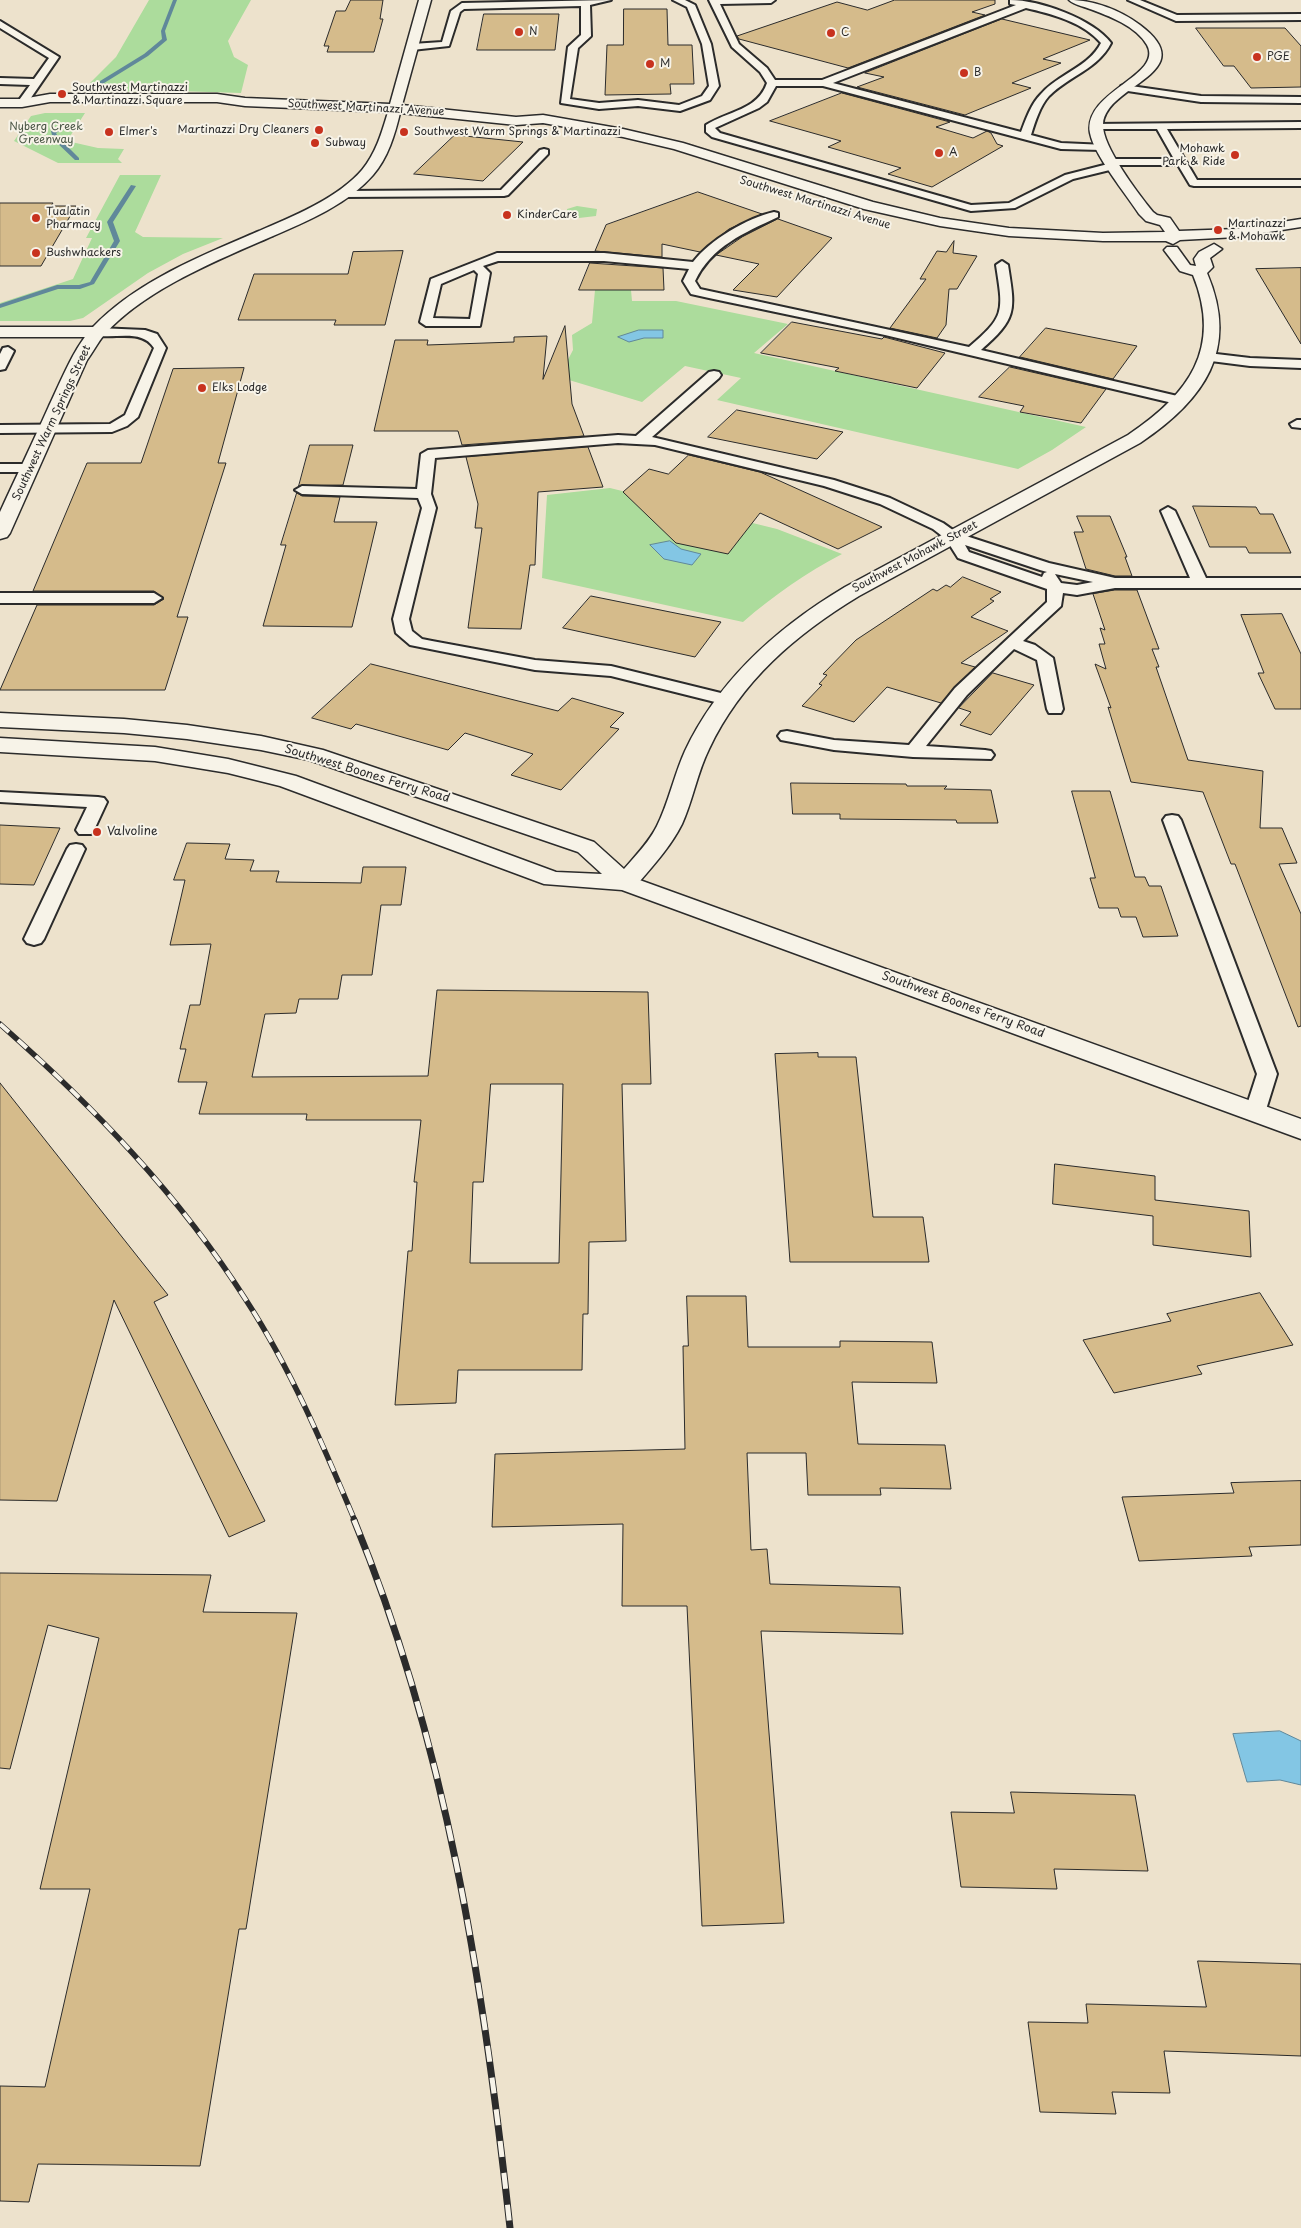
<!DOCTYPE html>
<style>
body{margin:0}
canvas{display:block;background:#ede2cc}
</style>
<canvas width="1301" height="2228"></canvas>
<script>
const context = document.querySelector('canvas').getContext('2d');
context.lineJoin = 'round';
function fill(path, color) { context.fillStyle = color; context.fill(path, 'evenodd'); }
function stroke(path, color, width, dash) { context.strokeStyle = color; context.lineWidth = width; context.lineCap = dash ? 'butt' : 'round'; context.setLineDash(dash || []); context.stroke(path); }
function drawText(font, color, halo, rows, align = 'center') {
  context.font = font + ' "Playpen Sans",sans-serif'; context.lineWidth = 4; context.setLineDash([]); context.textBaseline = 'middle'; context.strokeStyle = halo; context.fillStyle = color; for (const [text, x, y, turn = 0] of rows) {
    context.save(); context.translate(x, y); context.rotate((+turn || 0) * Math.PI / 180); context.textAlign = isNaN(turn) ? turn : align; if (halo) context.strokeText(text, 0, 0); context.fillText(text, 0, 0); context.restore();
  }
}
const green = new Path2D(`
 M 149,0 L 251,0 L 228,41 L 234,57 L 248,65 L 241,93 L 178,91 L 81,92 L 116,57 Z
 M 45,113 L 85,113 L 67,141 L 98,148 L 124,149 L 118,159 L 122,163 L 58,163 L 14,141 L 31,116 Z
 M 120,175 L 161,175 L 135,232 L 143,237 L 223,238 L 183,254 L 148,273 L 83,318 L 70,321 L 0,321 L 0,303 L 73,279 L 92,238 L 86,238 Z
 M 577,206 L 597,209 L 596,216 L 579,218 L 567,215 L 567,209 Z
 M 595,290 L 631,290 L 632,301 L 676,301 L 788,324 L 754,353 L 1086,427 L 1052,450 L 1018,469 L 717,400 L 741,378 L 685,366 L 642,402 L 559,377 L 573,350 L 572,335 L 592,323 Z
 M 610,488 L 777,529 L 842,554 C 806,573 774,595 743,622 L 542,578 L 547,495 Z`);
const water = new Path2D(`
 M 639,330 L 663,330 L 663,338 L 644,338 L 629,342 L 618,337 Z
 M 670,541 L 681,549 L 701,554 L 692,565 L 664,559 L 650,545 Z
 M 1280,1731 L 1301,1741 L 1301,1785 L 1280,1780 L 1247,1782 L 1233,1734 Z`);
const stream = new Path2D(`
 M 173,0 L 177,0 L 165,31 L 167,40 L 148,56 L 96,88 L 92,88 L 92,86 L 144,54 L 162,39 L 161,31 Z
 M 61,126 L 66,127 L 56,133 L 58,137 L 79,158 L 79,160 L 75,160 L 53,139 L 51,131 Z
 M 131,185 L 136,186 L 113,222 L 120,241 L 94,284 L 80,289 L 58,289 L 0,308 L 0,304 L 57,285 L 79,285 L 90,282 L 114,241 L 107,222 Z`);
const building = new Path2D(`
 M 351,0 L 383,0 L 380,19 L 383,19 L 374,52 L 327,52 L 329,46 L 324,46 L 336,11 L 345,11 Z
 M 895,0 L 995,0 L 995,4 L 972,12 L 985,15 L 848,68 L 739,39 L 737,36 L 837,2 L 867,10 Z
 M 624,9 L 667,9 L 668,45 L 692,45 L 694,84 L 670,84 L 671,94 L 605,95 L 607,45 L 623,45 Z
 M 484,14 L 559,14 L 555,50 L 477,50 Z
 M 1002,19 L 1090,40 L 1043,59 L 1061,63 L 1012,83 L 1031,88 L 965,115 L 857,87 L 884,77 L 865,73 Z
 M 1196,28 L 1285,28 L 1301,46 L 1301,87 L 1251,88 L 1234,66 L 1224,66 Z
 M 842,93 L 950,122 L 936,127 L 973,138 L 987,131 L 991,133 L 997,144 L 1003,146 L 932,187 L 888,174 L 901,168 L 828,147 L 841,141 L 770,121 Z
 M 455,135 L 523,142 L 483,181 L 414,174 Z
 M 698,192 L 762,214 L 729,229 L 700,252 L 662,244 L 662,257 L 595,251 L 606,225 Z
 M 0,203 L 53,203 L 51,206 L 76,206 L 41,266 L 0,266 Z
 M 778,219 L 832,238 L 777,297 L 733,290 L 759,264 L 716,255 L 742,237 Z
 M 954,241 L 953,253 L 977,256 L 957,289 L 949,289 L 946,325 L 937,338 L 890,328 L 926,279 L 920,279 L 937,251 L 946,252 Z
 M 403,251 L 385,325 L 334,325 L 336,320 L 238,320 L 254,274 L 348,274 L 353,252 Z
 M 590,263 L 663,268 L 664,290 L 579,290 Z
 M 1301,268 L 1301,344 L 1256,269 Z
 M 792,322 L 882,339 L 884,337 L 945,353 L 917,388 L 835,371 L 839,368 L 761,353 Z
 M 565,326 L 572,404 L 584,436 L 462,445 L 458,431 L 374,431 L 395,340 L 428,340 L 427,345 L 514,342 L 514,337 L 547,336 L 543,379 Z
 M 1046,328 L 1137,346 L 1113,379 L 1020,357 Z
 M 1010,367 L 1106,389 L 1081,423 L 1020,412 L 1024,406 L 979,397 Z
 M 244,368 L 218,463 L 226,463 L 177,617 L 188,617 L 165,690 L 0,690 L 37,605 L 154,605 L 164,599 L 154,591 L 33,591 L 87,463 L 141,463 L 173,369 Z
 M 737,410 L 843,432 L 817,459 L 708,437 Z
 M 310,445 L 353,445 L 343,485 L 299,486 Z
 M 588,447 L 603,487 L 538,492 L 535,565 L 530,565 L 521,629 L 468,628 L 482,528 L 475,528 L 478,504 L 466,457 Z
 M 689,455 L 760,472 L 882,527 L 838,549 L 760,513 L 728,554 L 676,543 L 623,492 L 649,469 L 668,474 Z
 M 297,493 L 302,496 L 340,497 L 334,522 L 377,522 L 352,627 L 263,626 L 286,545 L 281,545 Z
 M 1193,506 L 1256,507 L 1260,514 L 1273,514 L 1291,553 L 1249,553 L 1246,547 L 1210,547 Z
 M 1077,516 L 1110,516 L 1127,557 L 1125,557 L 1132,576 L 1115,576 L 1086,569 L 1074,532 L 1083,532 Z
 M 963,577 L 1001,592 L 990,599 L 994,601 L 971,617 L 1008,631 L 961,663 L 975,667 L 941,703 L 887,687 L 854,722 L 802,706 L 822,685 L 819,684 L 827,675 L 823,674 L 856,640 L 933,589 L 937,591 L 946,585 L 950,587 Z
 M 1115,590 L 1137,590 L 1159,649 L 1152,649 L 1159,667 L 1156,667 L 1188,760 L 1263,771 L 1260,828 L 1282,828 L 1297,863 L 1279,864 L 1301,914 L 1301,1026 L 1298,1027 L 1235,864 L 1231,864 L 1203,792 L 1131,782 L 1108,707 L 1111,708 L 1095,664 L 1106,669 L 1099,644 L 1105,644 L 1100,628 L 1105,630 L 1093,594 Z
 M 591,596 L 680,614 L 721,622 L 695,657 L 563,628 Z
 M 1282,614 L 1301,654 L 1301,709 L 1275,709 L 1258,673 L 1264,673 L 1241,615 Z
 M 371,664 L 558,711 L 572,698 L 624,713 L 610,727 L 619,729 L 561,790 L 511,775 L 533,754 L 465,733 L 448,750 L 356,724 L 351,729 L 312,718 Z
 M 993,673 L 1034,685 L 991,735 L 960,725 L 971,712 L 959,708 Z
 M 791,783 L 906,784 L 907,786 L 947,786 L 944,789 L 991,790 L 998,823 L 957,823 L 956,820 L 840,819 L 840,814 L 793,814 Z
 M 1072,791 L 1110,791 L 1135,877 L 1145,877 L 1149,886 L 1161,886 L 1178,936 L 1143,937 L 1136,917 L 1121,917 L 1118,908 L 1099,908 L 1090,878 L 1095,878 Z
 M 0,825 L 60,828 L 34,885 L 0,884 Z
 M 187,843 L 230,844 L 225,859 L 254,860 L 250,871 L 279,871 L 276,882 L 361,883 L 363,867 L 406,867 L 401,905 L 381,905 L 372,975 L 342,975 L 338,999 L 299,999 L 296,1013 L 265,1014 L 252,1077 L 428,1076 L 437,990 L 648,992 L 651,1084 L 622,1084 L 626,1241 L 589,1242 L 588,1314 L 583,1314 L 582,1370 L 458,1370 L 456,1403 L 395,1405 L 408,1251 L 412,1251 L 417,1182 L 414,1182 L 421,1120 L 306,1120 L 307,1114 L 199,1114 L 207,1082 L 178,1082 L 186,1049 L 180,1049 L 190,1005 L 200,1005 L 211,944 L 170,945 L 185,880 L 174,880 ZM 491,1084 L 563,1084 L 559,1263 L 470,1263 L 473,1182 L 483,1182 Z
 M 818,1053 L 818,1057 L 856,1057 L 873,1217 L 923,1217 L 929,1262 L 790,1262 L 775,1054 Z
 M 0,1083 L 168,1295 L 154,1302 L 265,1521 L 229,1537 L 114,1300 L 57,1501 L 0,1500 Z
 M 1055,1164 L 1155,1176 L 1155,1200 L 1249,1211 L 1251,1257 L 1153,1245 L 1153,1216 L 1053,1204 Z
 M 1260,1293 L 1293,1345 L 1197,1366 L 1202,1374 L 1114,1393 L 1083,1340 L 1171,1321 L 1167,1314 Z
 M 687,1296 L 746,1296 L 748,1347 L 840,1347 L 840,1341 L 932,1342 L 937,1383 L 852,1382 L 858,1444 L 945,1445 L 951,1489 L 880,1488 L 881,1495 L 808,1495 L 806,1453 L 747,1453 L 751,1550 L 767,1549 L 770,1584 L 900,1587 L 903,1634 L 761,1631 L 784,1923 L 702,1926 L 687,1606 L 622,1606 L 623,1524 L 492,1527 L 495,1454 L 685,1449 L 683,1346 L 688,1346 Z
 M 1301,1481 L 1301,1545 L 1249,1547 L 1252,1556 L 1139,1561 L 1122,1497 L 1234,1493 L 1231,1483 Z
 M 0,1573 L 211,1575 L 203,1612 L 297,1613 L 246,1929 L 239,1929 L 200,2166 L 38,2164 L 29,2202 L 0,2201 L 0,2086 L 45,2087 L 90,1889 L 40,1889 L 99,1638 L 48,1625 L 10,1769 L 0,1768 Z
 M 1011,1792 L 1135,1795 L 1148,1871 L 1054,1869 L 1057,1889 L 961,1887 L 951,1812 L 1014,1813 Z
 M 1198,1961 L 1301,1964 L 1301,2056 L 1164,2051 L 1170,2093 L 1112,2092 L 1116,2114 L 1040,2112 L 1028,2022 L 1088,2023 L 1086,2004 L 1206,2007 Z`);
const lane = new Path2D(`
 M 611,0 L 590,5 L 591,36 L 578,48 L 570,99 L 599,103 L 638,100 L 679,105 L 702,96 L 709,86 L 702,44 L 687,7 L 673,0 L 685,0 L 695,5 L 711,44 L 719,86 L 710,100 L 680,111 L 638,106 L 599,109 L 561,103 L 568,47 L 581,35 L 581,6 L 464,9 L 460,12 L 449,46 L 412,50 L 407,47 L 412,44 L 442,42 L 451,11 L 462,3 Z
 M 709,0 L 775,0 L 771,3 L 720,4 L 739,44 L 767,68 L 775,80 L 822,80 L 1016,5 L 1010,4 L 1010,0 C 1040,0 1093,19 1111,43 C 1098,69 1069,76 1049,96 C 1040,106 1035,122 1031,135 L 1061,143 L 1106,145 L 1107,147 L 1102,150 L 1061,149 L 823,86 L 776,86 L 767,102 L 759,108 L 715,128 L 720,133 L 971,205 L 1009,203 L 1065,175 L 1108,164 L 1106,162 L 1111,159 L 1174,159 L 1157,129 L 1096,129 L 1091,126 L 1092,124 L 1301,122 L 1301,128 L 1167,129 L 1197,180 L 1301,180 L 1301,186 L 1194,186 L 1190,185 L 1178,165 L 1119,165 L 1118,168 L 1073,179 L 1015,208 L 971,211 L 712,137 L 706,132 L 706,125 C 728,111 758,110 767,83 L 760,72 L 732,47 ZM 1026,8 C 1052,14 1083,22 1101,43 C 1089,67 1058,74 1041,94 C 1031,104 1026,119 1021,132 L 833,83 Z
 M 1128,0 L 1140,0 L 1177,15 L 1301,14 L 1301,20 L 1176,21 Z
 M 0,21 L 59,57 L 26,105 L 17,103 L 30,85 L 0,84 L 0,78 L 34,79 L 49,58 L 0,28 Z
 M 1124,85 L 1201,96 L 1301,97 L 1301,103 L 1201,102 L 1121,90 L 1121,86 Z
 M 544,149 L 548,150 L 548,154 L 508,195 L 504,196 L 342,197 L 336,194 L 342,191 L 501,190 L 540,150 Z
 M 774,212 L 778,213 L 778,217 C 744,233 712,246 695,281 L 700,289 L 969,347 C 1006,316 1003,311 996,265 L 1002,261 L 1008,265 C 1015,310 1018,318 981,350 L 1186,398 L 1188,401 L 1181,405 L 885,335 L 709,298 L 691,294 L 683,281 L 689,269 L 604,261 L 498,261 L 483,266 L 490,273 L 480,326 L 426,326 L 420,322 L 431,279 L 497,253 L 604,253 L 693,262 C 710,240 747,218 774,212 ZM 474,270 L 478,274 L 470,319 L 433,318 L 441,284 Z
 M 98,328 L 145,330 L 157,334 L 166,348 L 138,417 L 127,426 L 112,432 L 0,433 L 0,425 L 110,424 L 125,415 L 154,348 C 141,328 114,340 94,335 L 92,332 L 94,329 Z
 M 8,347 L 14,351 L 5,369 L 0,370 L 0,354 L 3,348 Z
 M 1208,353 L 1250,358 L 1301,360 L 1301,368 L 1250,366 L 1203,360 L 1202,357 Z
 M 714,371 L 719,372 L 721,375 L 719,378 L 652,437 L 834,480 L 890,498 L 943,523 L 957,533 L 1049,563 L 1115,578 L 1190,578 L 1161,511 L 1168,507 L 1175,511 L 1206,578 L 1301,578 L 1301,588 L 1115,588 L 1077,595 L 1063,593 L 1061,606 L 1023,641 L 1035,645 L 1053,658 L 1063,709 L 1061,713 L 1049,713 L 1047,709 L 1037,660 L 1014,649 L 967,695 L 926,746 L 985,750 L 991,751 L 994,755 L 991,759 L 913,757 L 834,750 L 781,740 L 778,736 L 781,732 L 787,731 L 834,740 L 909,745 L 955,688 L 1047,602 L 1047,589 L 958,558 L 946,539 L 933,529 L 880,504 L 824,486 L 655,445 L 618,443 L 435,458 L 431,494 L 436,508 L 409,619 L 412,631 L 422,639 L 432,641 L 535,660 L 611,666 L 733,696 L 735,700 L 733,704 L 727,705 L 611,676 L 535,670 L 410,645 L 396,633 L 393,619 L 422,508 L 418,498 L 302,494 L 295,490 L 302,486 L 417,489 L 421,454 L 428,450 L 618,435 L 636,436 L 709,372 ZM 965,545 L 1040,570 L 1047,572 L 1044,573 L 1042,577 L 969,552 ZM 1055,574 L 1093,582 L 1077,585 L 1061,583 Z
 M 1297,420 L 1301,420 L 1301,428 L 1292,427 L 1290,424 Z
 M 0,464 L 30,464 L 37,468 L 30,472 L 0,472 Z
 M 0,593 L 154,593 L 162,598 L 154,603 L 0,603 Z
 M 0,792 L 98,797 L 104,798 L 107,802 L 94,830 L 91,834 L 79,834 L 76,830 L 87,807 L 0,802 Z
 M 1172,815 L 1178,816 L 1181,820 L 1277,1074 L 1264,1116 L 1256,1118 L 1248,1116 L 1245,1111 L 1257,1074 L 1163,820 L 1166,816 Z
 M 76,844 L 82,845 L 85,849 L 44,939 L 41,943 L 34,945 L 27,943 L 24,939 L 67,849 L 70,845 Z`);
const street = new Path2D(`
 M 1214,244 L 1222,249 L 1210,258 L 1213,267 L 1207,273 C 1240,350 1204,400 1140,443 L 859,596 C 796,634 741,681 709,749 C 697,773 693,800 682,824 C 670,848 651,868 634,888 L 625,890 L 616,888 L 613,883 C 627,863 646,848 657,826 C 669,802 674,775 685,751 C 719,679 778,627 845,587 L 1128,435 C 1188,395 1223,349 1193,275 L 1180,271 L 1164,250 L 1167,247 L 1177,247 L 1190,265 L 1196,266 L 1194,259 L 1199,252 Z
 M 0,327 L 98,327 L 106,332 L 98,337 L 0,337 Z`);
const secondary = new Path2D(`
 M 419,0 L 431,0 L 402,105 L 516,117 L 543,115 L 623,129 L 683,143 L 873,202 L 940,218 L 1009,228 L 1103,233 L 1165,232 L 1160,225 L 1146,221 L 1139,214 C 1126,194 1094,155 1090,133 C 1083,91 1164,76 1147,45 C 1136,26 1109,16 1090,9 C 1083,6 1074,5 1069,0 C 1094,0 1120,10 1140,25 C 1204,73 1106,84 1103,124 C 1101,145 1139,195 1153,212 L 1157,215 L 1170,218 L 1179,231 L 1237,229 L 1301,219 L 1301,227 L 1237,237 L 1180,240 L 1173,244 L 1166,241 L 1103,241 L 1009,236 L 940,226 L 864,209 L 674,149 L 623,137 L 543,123 L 516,125 L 400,113 C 395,134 388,158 373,175 C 348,204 308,221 273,236 C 218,260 145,289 104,335 C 98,342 93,352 87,360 L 10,533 L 7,537 L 0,539 L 0,512 C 16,477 33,442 49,406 C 62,379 73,349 93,327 C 137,281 201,256 259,231 C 292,217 338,198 362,170 C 376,153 382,132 388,112 L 245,106 L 217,102 L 50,102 L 22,107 L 0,107 L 0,99 L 22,99 L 50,94 L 217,94 L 245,98 L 390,104 Z
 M 0,713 L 124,719 L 187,725 L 261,736 L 323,750 L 594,842 L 634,878 L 1301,1119 L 1301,1139 L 622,890 L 544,884 L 280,786 L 228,773 L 155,761 L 0,752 L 0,738 L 155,747 L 228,759 L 296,776 L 556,872 L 602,874 L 578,852 L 309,760 L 261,750 L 187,739 L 124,733 L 0,727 Z`);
const railFar1 = new Path2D(`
 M 0,1024 C 93,1106 179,1195 246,1300 C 291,1369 323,1445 355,1521`);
const rail = new Path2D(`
 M 354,1520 C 447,1745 484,1987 510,2228`);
const markers = [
 [519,32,5,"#c8321e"],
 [831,33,5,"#c8321e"],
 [1257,57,5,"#c8321e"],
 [650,64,5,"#c8321e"],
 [964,73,5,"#c8321e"],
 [62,94,5,"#c8321e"],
 [319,130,5,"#c8321e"],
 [109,132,5,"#c8321e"],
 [404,132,5,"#c8321e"],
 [315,143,5,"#c8321e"],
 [939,153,5,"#c8321e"],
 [1235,155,5,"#c8321e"],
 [507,215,5,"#c8321e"],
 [36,218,5,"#c8321e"],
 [1218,230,5,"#c8321e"],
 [36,253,5,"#c8321e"],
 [202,388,5,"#c8321e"],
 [97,832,5,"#c8321e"]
];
const farPoinames = [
 ["N",529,32],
 ["C",841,33],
 ["PGE",1267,57],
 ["M",660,64],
 ["B",974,73],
 ["Southwest Martinazzi",72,88],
 ["& Martinazzi Square",72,101],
 ["Martinazzi Dry Cleaners",309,130,"right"],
 ["Elmer's",119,132],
 ["Southwest Warm Springs & Martinazzi",414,132],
 ["Subway",325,143],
 ["Mohawk",1225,149,"right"],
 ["Park & Ride",1225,162,"right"],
 ["A",949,153],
 ["Tualatin",46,212],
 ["Pharmacy",46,225],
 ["KinderCare",517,215],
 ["Martinazzi",1228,224],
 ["& Mohawk",1228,237],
 ["Bushwhackers",46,253],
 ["Elks Lodge",212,388]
];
const farStreetnames = [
 ["Southwest Martinazzi Avenue",366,108,3],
 ["Southwest Martinazzi Avenue",815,203,17],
 ["Southwest Warm Springs Street",52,423,-65],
 ["Southwest Mohawk Street",915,557,-28]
];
const farParknames = [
 ["Nyberg Creek",46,127],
 ["Greenway",46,140]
];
const streetNames = [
 ["Southwest Boones Ferry Road",367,774,17],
 ["Southwest Boones Ferry Road",963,1005,20]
];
const poiNames = [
 ["Valvoline",107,832]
];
fill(green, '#acdc9c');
fill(water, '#83c6e4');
stroke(water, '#60889a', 1);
fill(stream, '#60889a');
fill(building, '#d5bb8b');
stroke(building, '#2b2b2b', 1);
stroke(lane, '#2b2b2b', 4);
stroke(street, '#2b2b2b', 3);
stroke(secondary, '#2b2b2b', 3);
fill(lane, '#f7f3e8');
fill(street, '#f7f3e8');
fill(secondary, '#f7f3e8');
stroke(railFar1, '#2b2b2b', 5.5);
stroke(rail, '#2b2b2b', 7);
stroke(railFar1, '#f7f3e8', 4, [12]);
stroke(rail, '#f7f3e8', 5, [16]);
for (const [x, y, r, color] of markers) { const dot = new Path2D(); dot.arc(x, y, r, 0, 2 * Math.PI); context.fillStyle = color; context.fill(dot); stroke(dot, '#f7f3e8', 2); }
drawText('11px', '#2b2b2b', '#f7f3e8', farPoinames, 'left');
drawText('11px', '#2b2b2b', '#f7f3e8', farStreetnames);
drawText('11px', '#4b5747', '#f7f3e8', farParknames);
drawText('12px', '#2b2b2b', '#f7f3e8', streetNames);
drawText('12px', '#2b2b2b', '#f7f3e8', poiNames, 'left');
</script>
